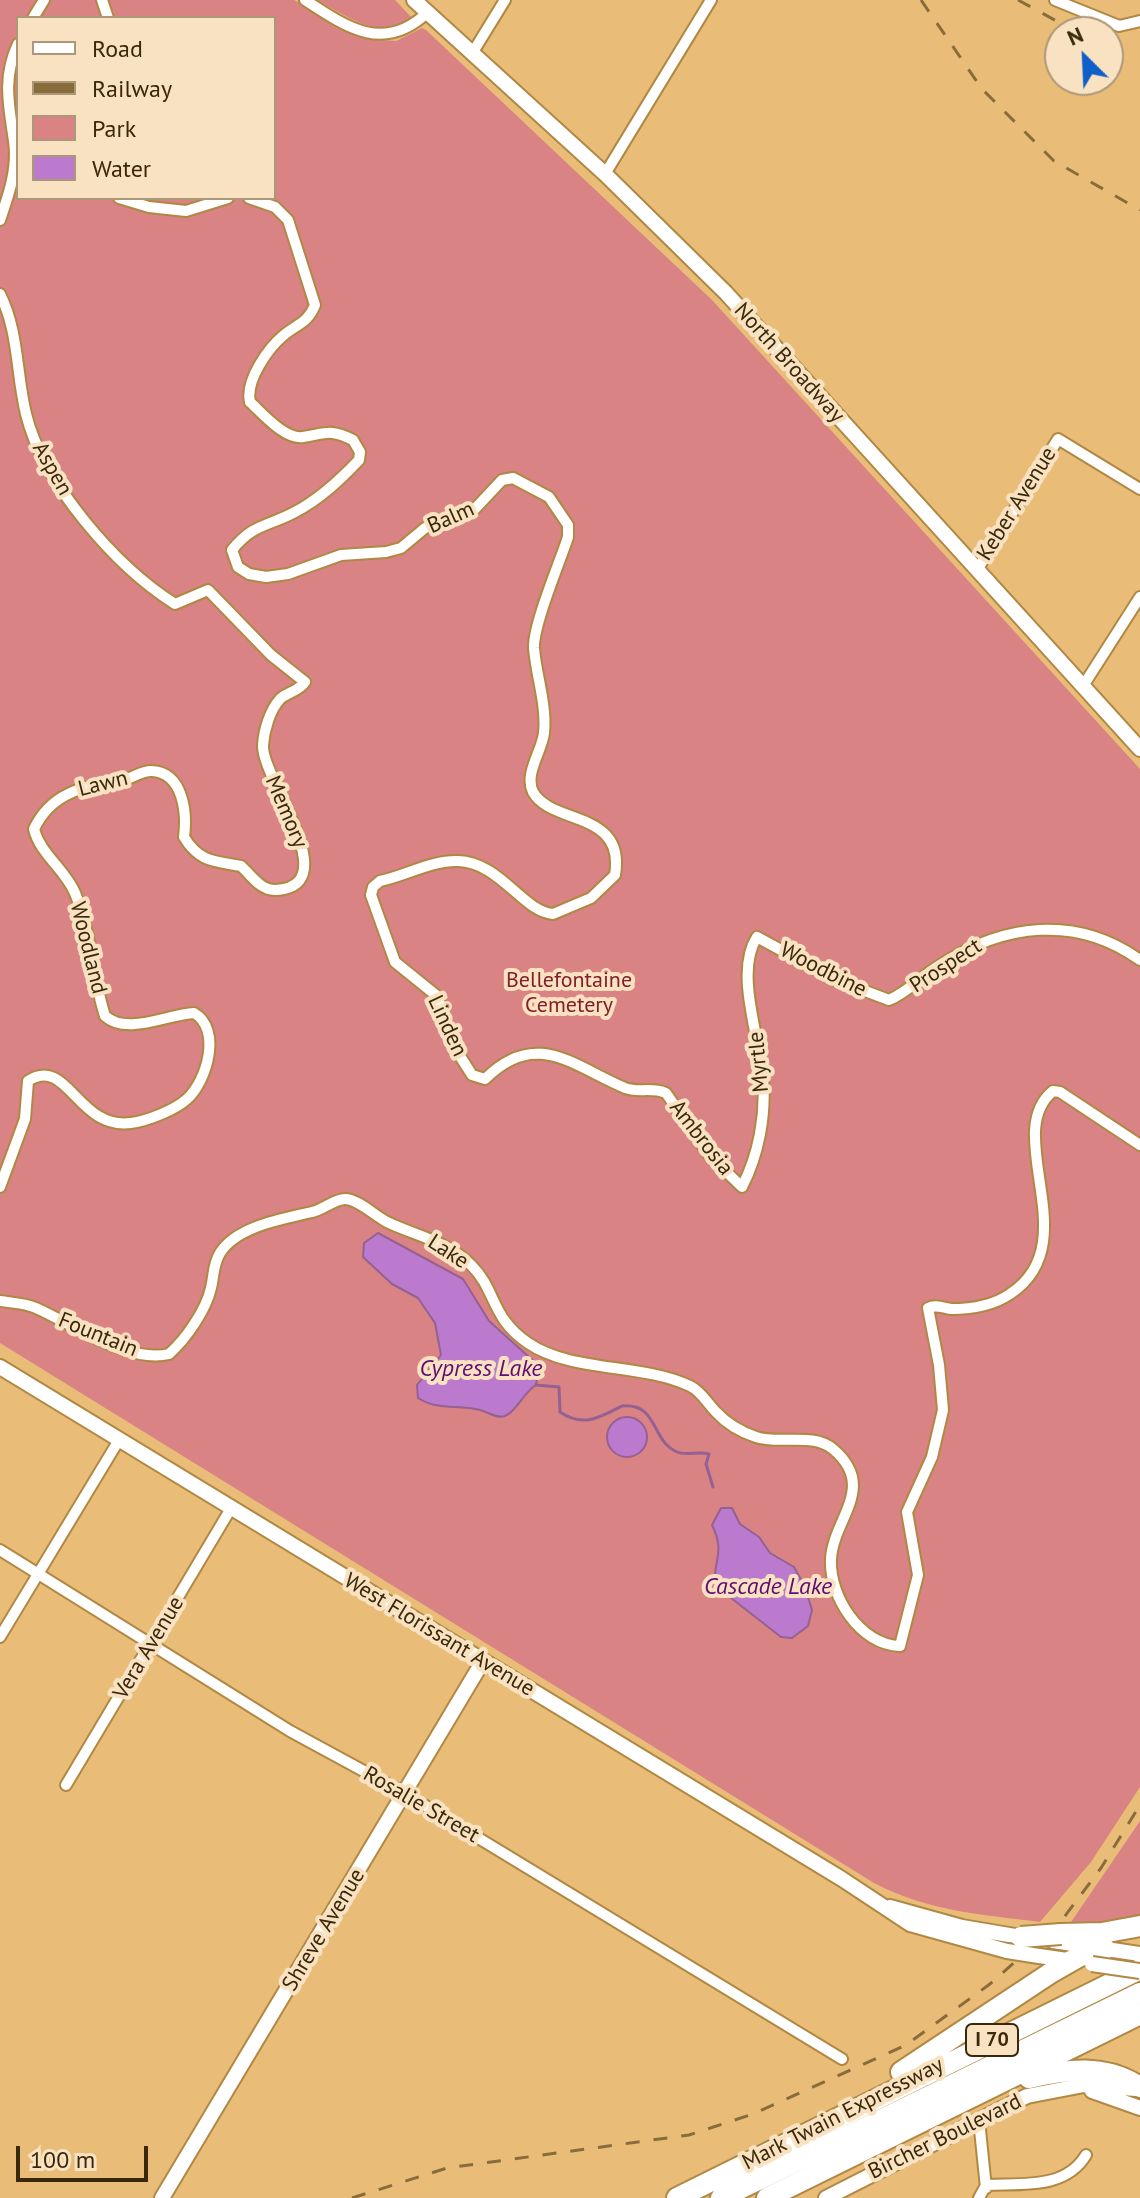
<!DOCTYPE html>
<style>
body{margin:0}
#map{position:relative;width:1140px;height:2198px;overflow:hidden;background:#e9bd78;font-family:"PT Sans",sans-serif}
canvas{display:block}
.legend{position:absolute;left:16px;top:16px;width:260px;height:184px;box-sizing:border-box;background:#f8e2c1;border:2px solid #ac9878;margin:0;padding:10px 14px;list-style:none;font-size:24px;color:#39280a}
.legend li{display:flex;align-items:center;gap:16px;height:40px}
.legend b{width:40px;border:2px solid #ac9878}
.north{position:absolute;left:1044px;top:16px;width:80px;height:80px;box-sizing:border-box;background:#f8e2c1;border:2px solid #ac9878;border-radius:50%;rotate:336deg;font-size:22px;font-weight:700;line-height:32px;text-align:center;color:#39280a}
.north::after{content:'';display:block;margin:auto;width:28px;height:36px;background:#0f5fc9;clip-path:polygon(50% 0,100% 100%,50% 72%,0 100%)}
.scale{position:absolute;left:16px;top:2146px;width:132px;height:36px;box-sizing:border-box;border:4px solid #39280a;border-top:0;padding-left:10px;font-size:24px;line-height:28px;white-space:nowrap;color:#39280a;-webkit-text-stroke:6px #f8e2c1;paint-order:stroke}
</style>
<div id="map">
<canvas width="1140" height="2198"></canvas>
<ul class="legend">
<li><b style="height:10px;background:#fff"></b>Road</li>
<li><b style="height:10px;background:#896c3c"></b>Railway</li>
<li><b style="height:22px;background:#d98385"></b>Park</li>
<li><b style="height:22px;background:#bb7acd"></b>Water</li>
</ul>
<div class="north">N</div>
<div class="scale">100 m</div>
</div>
<script>
const context = document.querySelector('canvas').getContext('2d');
context.lineJoin = 'round';
function fill(path, color) { context.fillStyle = color; context.fill(path, 'evenodd'); }
function stroke(path, color, width, dash) { context.strokeStyle = color; context.lineWidth = width; context.lineCap = dash ? 'butt' : 'round'; context.setLineDash(dash || []); context.stroke(path); }
function drawText(font, color, halo, rows, align = 'center') {
  context.font = font + ' "PT Sans",sans-serif'; context.lineWidth = 8; context.setLineDash([]); context.textBaseline = 'middle'; context.strokeStyle = halo; context.fillStyle = color; for (const [text, x, y, turn = 0] of rows) {
    context.save(); context.translate(x, y); context.rotate((+turn || 0) * Math.PI / 180); context.textAlign = isNaN(turn) ? turn : align; if (halo) context.strokeText(text, 0, 0); context.fillText(text, 0, 0); context.restore();
  }
}
const green = new Path2D(`
 M 0,0 L 294,0 L 372,39 L 396,41 L 422,28 L 426,30 L 712,300 L 1140,769 L 1140,1787 L 1091,1862 L 1040,1922 C 979,1914 931,1912 874,1883 L 0,1343 ZM 18,18 L 274,18 L 274,198 L 18,198 Z
 M 317,0 L 395,0 L 412,18 C 382,43 345,15 317,0 Z
 M 1140,1821 L 1140,1922 L 1069,1925 Z`);
const water = new Path2D(`
 M 378,1233 L 463,1279 L 489,1321 L 539,1366 L 536,1385 C 524,1392 516,1412 505,1416 C 497,1419 488,1412 480,1410 C 458,1404 438,1411 418,1398 L 417,1385 L 441,1355 L 435,1323 L 418,1298 L 392,1284 L 363,1257 L 364,1243 Z
 M607 1437a20 20 0 1 1 40 0a20 20 0 1 1-40 0Z
 M 721,1508 L 732,1508 L 740,1524 L 759,1537 L 770,1553 L 794,1567 L 805,1587 L 812,1610 L 808,1626 L 792,1638 L 781,1637 L 717,1587 C 710,1563 727,1555 712,1525 Z`);
const stream = new Path2D(`
 M 536,1385 L 559,1387 L 560,1412 C 583,1428 601,1417 622,1406 C 659,1403 650,1440 677,1452 C 686,1456 698,1451 709,1454 L 706,1464 L 713,1487`);
const street = new Path2D(`
 M 102,0 L 108,18
 M 305,0 C 349,29 385,53 428,12
 M 1055,0 L 1119,26 L 1140,21
 M 33,18 L 44,0
 M 473,52 L 505,0
 M 605,174 L 711,0
 M 119,198 L 149,207 L 186,211 L 228,198
 M 249,198 L 275,207 L 288,220 L 315,305 C 308,323 297,324 284,335 C 268,348 245,381 250,402 C 262,413 285,440 303,437 C 325,434 330,428 353,440 L 360,452 L 359,460 C 340,480 320,499 295,512 C 267,527 254,523 232,550 L 238,567 L 249,574 L 266,577 L 288,574 L 341,555 L 386,552 L 401,548 L 425,528 L 471,513 L 502,480 L 513,478 L 549,497 L 568,525 L 568,537 C 560,562 533,625 534,648 C 536,675 547,705 544,733 C 542,751 524,774 533,792 C 551,825 626,810 615,875 L 591,898 L 553,914 C 523,912 500,862 458,861 C 432,860 405,876 380,881 L 373,887 L 371,895 L 395,962 L 437,996 L 458,1053 L 472,1075 L 485,1079 C 536,1028 573,1066 625,1088 C 637,1093 652,1087 666,1093 L 709,1155 L 742,1187 C 759,1154 766,1115 763,1078 C 760,1038 734,972 757,937 L 836,980 L 889,1000 C 908,992 922,976 940,965 C 1003,924 1076,914 1140,960
 M 0,220 C 9,194 18,168 14,141 C 9,106 2,78 18,44
 M 0,294 C 19,332 16,373 26,414 C 43,483 115,566 175,604 L 208,590 L 271,655 L 305,682 C 299,691 288,692 280,699 C 270,710 264,730 263,745 C 261,778 348,887 275,890 C 260,890 251,875 241,866 C 214,861 199,862 184,837 C 187,814 184,773 152,771 C 142,770 132,779 122,780 C 84,787 52,791 34,829 C 40,854 65,869 75,893 C 91,932 92,976 105,1016 C 127,1036 168,1014 194,1013 C 222,1029 207,1081 187,1099 C 175,1110 147,1121 131,1123 C 77,1130 68,1055 28,1081 L 25,1119 L 0,1187
 M 977,570 L 1058,439 L 1140,489
 M 1083,686 L 1140,597
 M 0,1301 C 12,1303 25,1303 36,1308 C 72,1324 130,1364 169,1354 C 186,1339 206,1310 211,1288 C 214,1276 213,1264 220,1253 C 237,1226 283,1219 312,1212 C 323,1210 334,1199 345,1199 C 358,1199 375,1216 387,1222 C 416,1236 448,1241 472,1266 C 496,1290 491,1318 528,1343 C 572,1373 642,1363 690,1386 C 701,1391 708,1404 716,1412 C 727,1424 741,1432 756,1437 C 779,1445 813,1432 833,1449 C 878,1487 833,1519 831,1559 C 829,1596 860,1645 900,1646 L 918,1575 L 907,1512 L 932,1457 L 943,1410 L 939,1365 L 928,1308 C 936,1304 943,1308 951,1309 C 971,1309 994,1305 1010,1294 C 1088,1243 1000,1134 1053,1091 L 1060,1092 L 1140,1145
 M 0,1550 L 290,1731 L 406,1794 L 842,2059
 M 0,1637 L 119,1440
 M 66,1785 L 230,1510
 M 979,2120 L 986,2188
 M 979,2198 L 986,2185 C 1021,2183 1065,2190 1086,2155`);
const secondary = new Path2D(`
 M 414,0 L 605,174 L 726,293 L 1140,749
 M 0,1367 L 842,1879 L 910,1924 L 1007,1951
 M 890,1907 L 962,1927 L 1021,1937
 M 1053,1941 L 1140,1954
 M 1039,1956 L 1074,1961
 M 1092,2091 L 1140,2108
 M 162,2198 L 483,1661
 M 826,2198 L 1027,2096 L 1084,2085 L 1136,2089`);
const highway = new Path2D(`
 M 1061,1934 L 1102,1933 L 1140,1926
 M 901,2072 L 1052,1972 L 1080,1956 L 1105,1949
 M 1029,2078 C 1067,2069 1105,2064 1140,2087
 M 677,2198 L 1140,1969
 M 721,2198 L 1140,1993
 M 767,2198 L 1140,2014`);
const rail = new Path2D(`
 M 921,0 L 982,89 L 1054,161 L 1140,210
 M 1018,0 L 1075,31
 M 352,2198 L 447,2168 L 689,2135 L 753,2114 L 906,2045 L 990,1984 L 1062,1920 L 1101,1868 L 1140,1805`);
const secondaryBridge = new Path2D(`
 M 1007,1951 L 1039,1956
 M 1092,1964 L 1140,1971`);
const highwayBridge = new Path2D(`
 M 1021,1937 L 1061,1934`);
const shields = [
 [992,2040,52]
];
const shieldNames = [
 ["I 70",992,2040]
];
const streetNames = [
 ["North Broadway",789,363,48],
 ["Aspen",52,469,60],
 ["Keber Avenue",1017,504,-58],
 ["Balm",451,518,-24],
 ["Lawn",103,784,-14],
 ["Memory",286,812,67],
 ["Woodland",88,948,76],
 ["Prospect",946,966,-33],
 ["Woodbine",823,970,27],
 ["Linden",447,1026,65],
 ["Myrtle",759,1062,-95],
 ["Ambrosia",701,1138,52],
 ["Lake",448,1252,33],
 ["Fountain",98,1335,22],
 ["West Florissant Avenue",439,1635,31],
 ["Vera Avenue",149,1648,-59],
 ["Rosalie Street",421,1805,30],
 ["Shreve Avenue",324,1930,-59],
 ["Mark Twain Expressway",843,2114,-27],
 ["Bircher Boulevard",945,2137,-26]
];
const parkNames = [
 ["Bellefontaine",569,981],
 ["Cemetery",569,1006]
];
const waterNames = [
 ["Cypress Lake",481,1369],
 ["Cascade Lake",768,1587]
];
fill(green, '#d98385');
fill(water, '#bb7acd');
stroke(water, '#946192', 2);
stroke(stream, '#946192', 3);
stroke(street, '#b18843', 14);
stroke(secondary, '#b18843', 18);
stroke(highway, '#b18843', 24);
stroke(street, '#fff', 10);
stroke(secondary, '#fff', 14);
stroke(highway, '#fff', 20);
stroke(rail, '#896c3c', 3, [14, 14]);
stroke(secondaryBridge, '#b18843', 18, []);
stroke(highwayBridge, '#b18843', 24, []);
stroke(secondaryBridge, '#fff', 14);
stroke(highwayBridge, '#fff', 20);
for (const [x, y, w] of shields) { const box = new Path2D(); box.roundRect(x - w / 2, y - 16, w, 32, 6); context.fillStyle = '#f8e2c1'; context.fill(box); stroke(box, '#39280a', 2); }
drawText('bold 20px', '#39280a', null, shieldNames);
drawText('22px', '#39280a', '#f8e2c1', streetNames);
drawText('22px', '#821e2c', '#f8e2c1', parkNames);
drawText('italic 24px', '#610b75', '#f8e2c1', waterNames);
</script>
